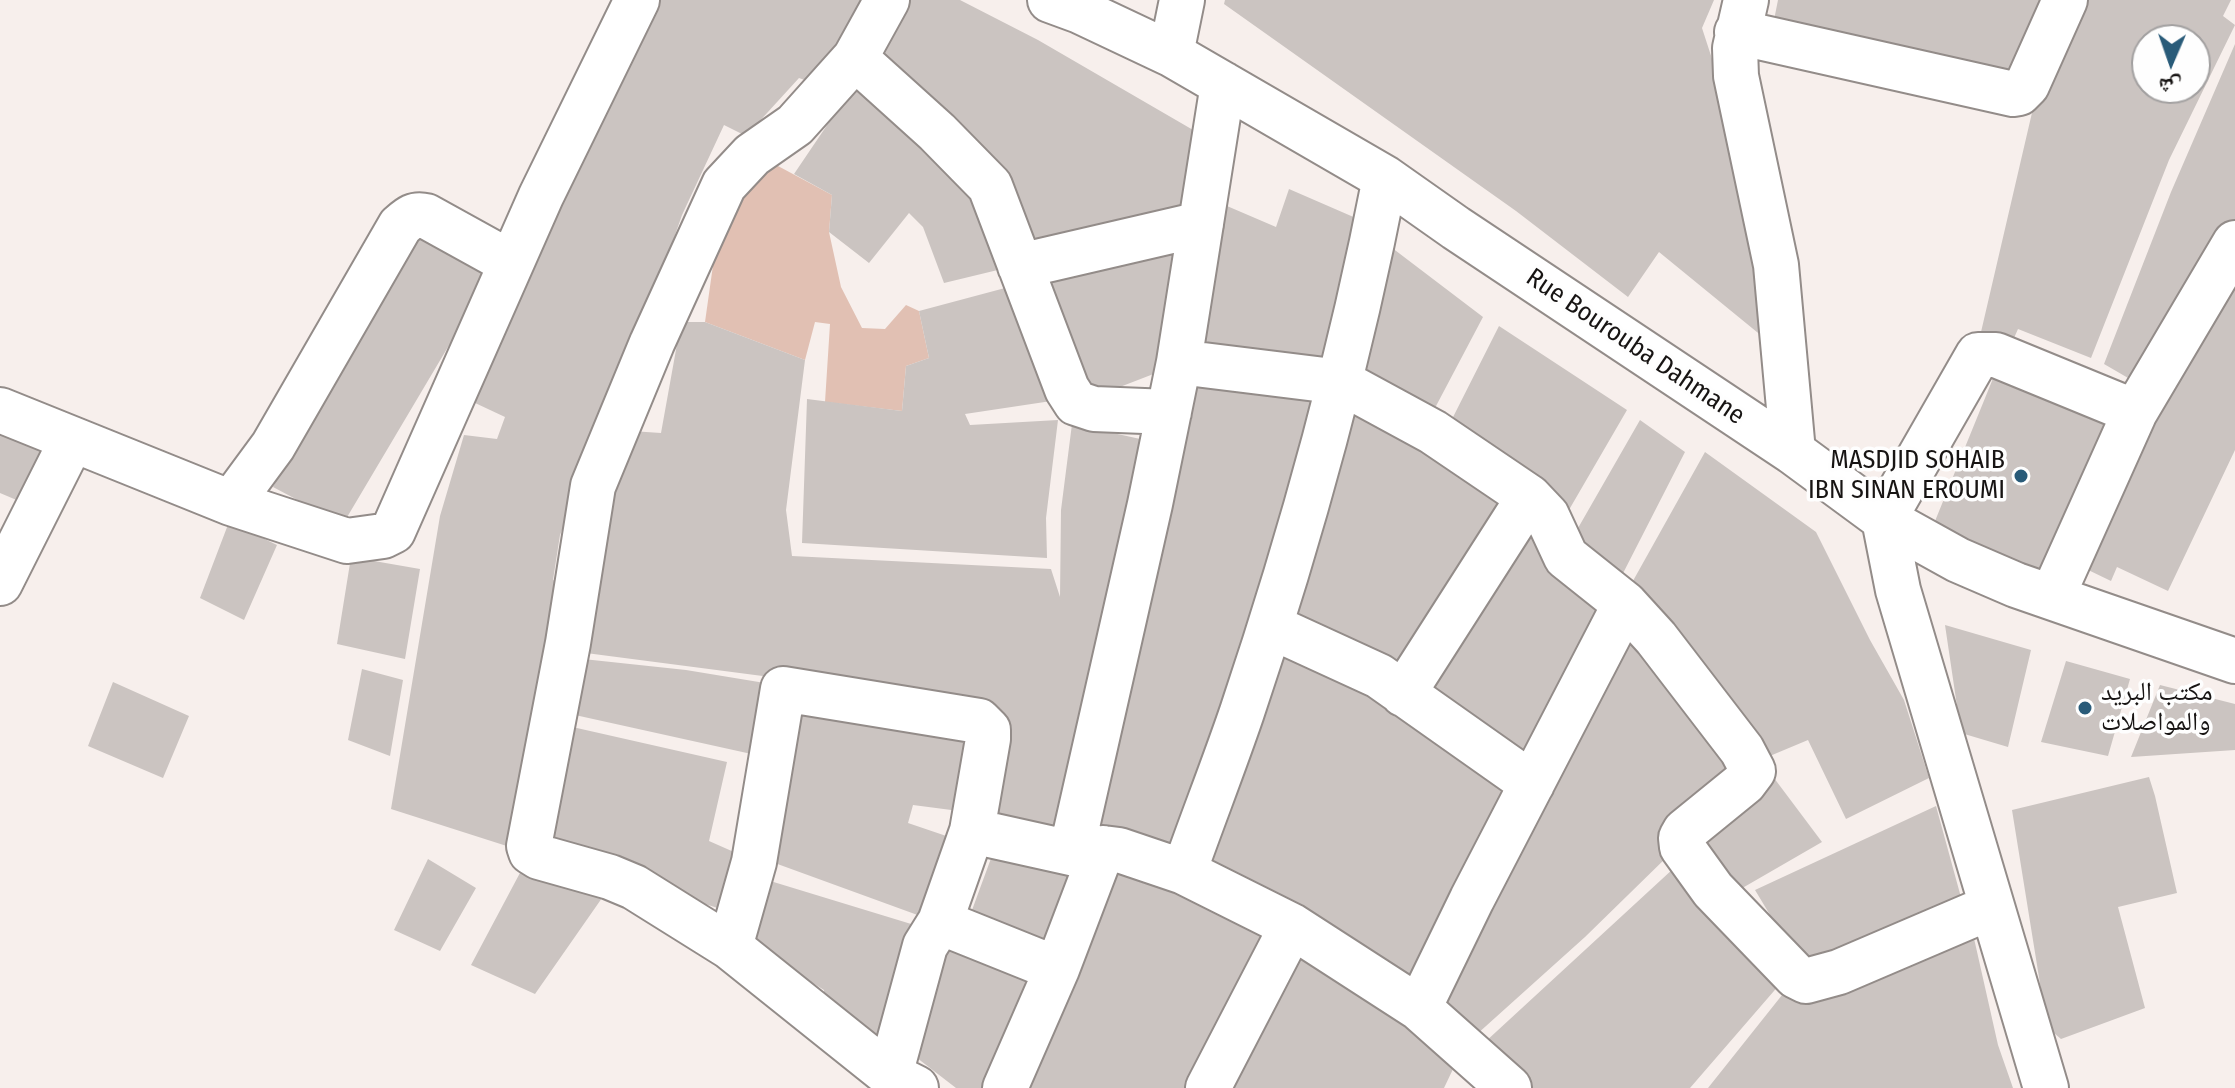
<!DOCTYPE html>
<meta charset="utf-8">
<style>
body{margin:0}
#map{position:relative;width:2235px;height:1088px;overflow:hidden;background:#f7efec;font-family:"Fira Sans Condensed","Noto Naskh Arabic",sans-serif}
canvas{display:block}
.north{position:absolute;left:2131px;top:24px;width:80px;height:80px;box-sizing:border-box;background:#fefefe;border:2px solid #a2a0a0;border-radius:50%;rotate:182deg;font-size:22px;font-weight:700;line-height:32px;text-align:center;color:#171413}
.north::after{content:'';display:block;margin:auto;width:28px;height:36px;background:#295b79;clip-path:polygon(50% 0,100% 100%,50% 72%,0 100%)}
</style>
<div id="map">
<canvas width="2235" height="1088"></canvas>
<div class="north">ش</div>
</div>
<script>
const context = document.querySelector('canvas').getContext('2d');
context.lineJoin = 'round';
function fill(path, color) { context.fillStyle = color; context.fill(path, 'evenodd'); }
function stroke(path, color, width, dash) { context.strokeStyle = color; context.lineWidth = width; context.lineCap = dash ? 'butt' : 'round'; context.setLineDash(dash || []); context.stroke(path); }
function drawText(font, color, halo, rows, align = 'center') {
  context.font = font + ' "Fira Sans Condensed","Noto Naskh Arabic",sans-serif'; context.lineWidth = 7; context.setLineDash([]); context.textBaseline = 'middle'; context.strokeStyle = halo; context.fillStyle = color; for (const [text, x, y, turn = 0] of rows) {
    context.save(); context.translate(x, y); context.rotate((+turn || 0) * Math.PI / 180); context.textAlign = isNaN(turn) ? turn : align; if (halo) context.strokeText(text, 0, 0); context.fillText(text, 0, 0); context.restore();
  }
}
const green = new Path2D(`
 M 765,159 L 832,195 L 829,232 L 841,287 L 862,328 L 885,329 L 906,305 L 919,311 L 929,358 L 906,366 L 902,411 L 825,402 L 830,324 L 815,322 L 805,360 L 705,322 L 717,237 Z`);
const building = new Path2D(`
 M 658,0 L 869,0 L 821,86 L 799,78 L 746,136 L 724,125 L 682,215 L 643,327 L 560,535 L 553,580 L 563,584 L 513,848 L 391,809 L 440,516 L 464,435 L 497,439 L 505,417 L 473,402 L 630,56 Z
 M 909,0 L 960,0 L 1038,40 L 1200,134 L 1193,217 L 1023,251 L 872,55 Z
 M 1225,0 L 1714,0 L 1702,28 L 1727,105 L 1753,201 L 1763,337 L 1659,252 L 1628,297 L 1516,211 L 1224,4 Z
 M 1778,0 L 2052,0 L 2016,90 L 1772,30 Z
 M 2073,0 L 2231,0 L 2223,16 L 2235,25 L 2169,160 L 2091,358 L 2018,329 L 2010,347 L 1981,332 L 2041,74 ZM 2147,40 L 2195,40 L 2195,88 L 2147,88 Z
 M 2235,44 L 2235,227 L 2135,382 L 2104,364 L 2171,192 Z
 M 863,72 L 987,195 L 1006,268 L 944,283 L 923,227 L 909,213 L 869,263 L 829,232 L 832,195 L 794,174 Z
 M 1289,189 L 1365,222 L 1320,367 L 1195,349 L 1227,206 L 1276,227 Z
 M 415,221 L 496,266 L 343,524 L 273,487 Z
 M 1383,241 L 1483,317 L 1426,425 L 1349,378 Z
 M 1181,243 L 1169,368 L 1081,402 L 1035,276 Z
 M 2235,261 L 2235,450 L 2168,591 L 2117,567 L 2111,581 L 2082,567 L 2141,432 Z
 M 1020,284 L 1058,400 L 965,414 L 970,425 L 1058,420 L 1046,518 L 1047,558 L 802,543 L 807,399 L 902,411 L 906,366 L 929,358 L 919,311 Z
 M 681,322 L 705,322 L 805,360 L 786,510 L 792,556 L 1051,569 L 1060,597 L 1061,510 L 1072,424 L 1154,442 L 1057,847 L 980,823 L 1001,716 L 778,678 L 586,653 L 611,463 L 628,463 L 631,431 L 661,433 Z
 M 1499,326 L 1627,410 L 1566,515 L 1445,433 Z
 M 1994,376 L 2113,425 L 2037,580 L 1933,526 Z
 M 1185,377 L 1319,391 L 1183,857 L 1090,825 Z
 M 1343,387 L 1522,502 L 1400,676 L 1275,624 Z
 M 1640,420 L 1685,452 L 1617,585 L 1566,549 Z
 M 0,426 L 54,447 L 26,504 L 0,493 Z
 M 1705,452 L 1816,532 L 1870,640 L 1904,700 L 1929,778 L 1846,819 L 1808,740 L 1765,758 L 1629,588 Z
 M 229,522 L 277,545 L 244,620 L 200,598 Z
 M 1520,524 L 1615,599 L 1530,769 L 1416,691 Z
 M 351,557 L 420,569 L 405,659 L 337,644 Z
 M 1945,625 L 2031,650 L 2008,747 L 1961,733 Z
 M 1632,633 L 1736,772 L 1671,853 L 1585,937 L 1476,1035 L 1438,1001 Z
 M 1278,647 L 1432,728 L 1511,798 L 1416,985 L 1193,866 Z
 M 583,659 L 686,670 L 777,685 L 765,757 L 575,715 Z
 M 2066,661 L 2130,679 L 2108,756 L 2041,742 Z
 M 362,669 L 403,680 L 390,756 L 348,740 Z
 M 113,682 L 189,716 L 163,778 L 88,746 Z
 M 2160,685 L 2235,704 L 2235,750 L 2131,757 Z
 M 782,696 L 975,739 L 959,811 L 913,805 L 908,823 L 961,841 L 934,921 L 772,862 Z
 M 568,726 L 727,762 L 709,841 L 743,856 L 727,911 L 533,849 Z
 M 2149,777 L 2155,796 L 2177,893 L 2118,907 L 2145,1008 L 2061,1039 L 2047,1027 L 2012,810 Z
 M 1774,778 L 1822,842 L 1732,894 L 1687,839 Z
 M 1936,806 L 1962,901 L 1808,978 L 1755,890 Z
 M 997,842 L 1082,876 L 1047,958 L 968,921 Z
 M 428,859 L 476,888 L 440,951 L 394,930 Z
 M 1106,859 L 1271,932 L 1191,1088 L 1024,1088 Z
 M 1674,868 L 1780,984 L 1690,1088 L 1527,1088 L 1484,1043 Z
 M 521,871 L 602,898 L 535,994 L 471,965 Z
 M 767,880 L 921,927 L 881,1051 L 824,1006 L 824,990 L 744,940 Z
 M 1971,925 L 1998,1045 L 2013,1088 L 1708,1088 L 1790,985 Z
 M 1290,945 L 1405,1018 L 1454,1067 L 1444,1088 L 1232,1088 Z
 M 936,946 L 1039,974 L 998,1088 L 956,1088 L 908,1051 Z`);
const minor = new Path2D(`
 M 887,0 L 855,58 L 795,125 L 752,155 L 724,185 L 652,343 L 593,486 L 568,643 L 529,846 L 531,852 L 539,857 L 610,877 L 634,887 L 730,947 L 890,1075 L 916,1088
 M 1050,0 L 1080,11 L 1171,54 L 1385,178 L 1456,228 L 1793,452 L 1884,519 L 1958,560 L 2016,585 L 2235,661
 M 1746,0 L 1735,48 L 1736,76 L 1776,265 L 1793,452
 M 1737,32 L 2013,94 L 2019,93 L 2027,85 L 2065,0
 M 1171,54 L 1182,0
 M 855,58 L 937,132 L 990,186 L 1067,389 L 1076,403 L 1094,409 L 1169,412
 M 1020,266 L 1201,224
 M 1179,362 L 1341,382 L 1433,432 L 1529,497 L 1547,516 L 1566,557 L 1625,604 L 1656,638 L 1742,750 L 1753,771 L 1744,783 L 1685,831 L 1681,838 L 1682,847 L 1713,890 L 1796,976 L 1806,981 L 1839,972 L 1991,907
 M 0,410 L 231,503 L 347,541 L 383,536 L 393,531 L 541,196 L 637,0
 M 231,503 L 273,446 L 400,226 C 409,218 414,213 426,216 L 511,263
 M 0,583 L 72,440
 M 2052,597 L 2135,412 L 2235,243
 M 1270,626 L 1379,676 L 1532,784
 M 1403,694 L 1529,497
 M 972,831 L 1071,853 L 1103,848 L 1119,850 L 1184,872 L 1292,926 L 1419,1008 L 1509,1088
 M 1071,853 L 1150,504 L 1179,362 L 1223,84
 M 1184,872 C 1203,818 1224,765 1242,712 C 1301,537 1350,359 1385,178
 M 940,922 L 1057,969
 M 730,947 L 754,862 L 783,689 L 979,721 L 988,730 L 988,739 L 972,831 L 940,922 L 925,946 L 890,1075
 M 1419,1008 L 1472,899 L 1625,604
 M 1005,1088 L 1057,969 L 1103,848
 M 1208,1088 L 1292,926
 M 2046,1088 L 1898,590 L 1884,519 L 1978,355 L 1996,355 L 2135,412`);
const markers = [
 [2021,476,8,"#295b79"],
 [2085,708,8,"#295b79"]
];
const streetNames = [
 ["Rue Bourouba Dahmane",1635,347,34]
];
const poiNames = [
 ["MASDJID SOHAIB",2005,461],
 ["IBN SINAN EROUMI",2005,491],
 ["مكتب البريد",2101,693,"left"],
 ["والمواصلات",2101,723,"left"]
];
fill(green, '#e1c0b3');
fill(building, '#cbc4c1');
stroke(minor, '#938c89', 48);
stroke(minor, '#fff', 44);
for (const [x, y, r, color] of markers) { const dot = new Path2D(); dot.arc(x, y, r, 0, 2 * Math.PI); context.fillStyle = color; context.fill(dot); stroke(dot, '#fefefe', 3); }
drawText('26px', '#171413', '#fefefe', streetNames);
drawText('26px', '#171413', '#fefefe', poiNames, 'right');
</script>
